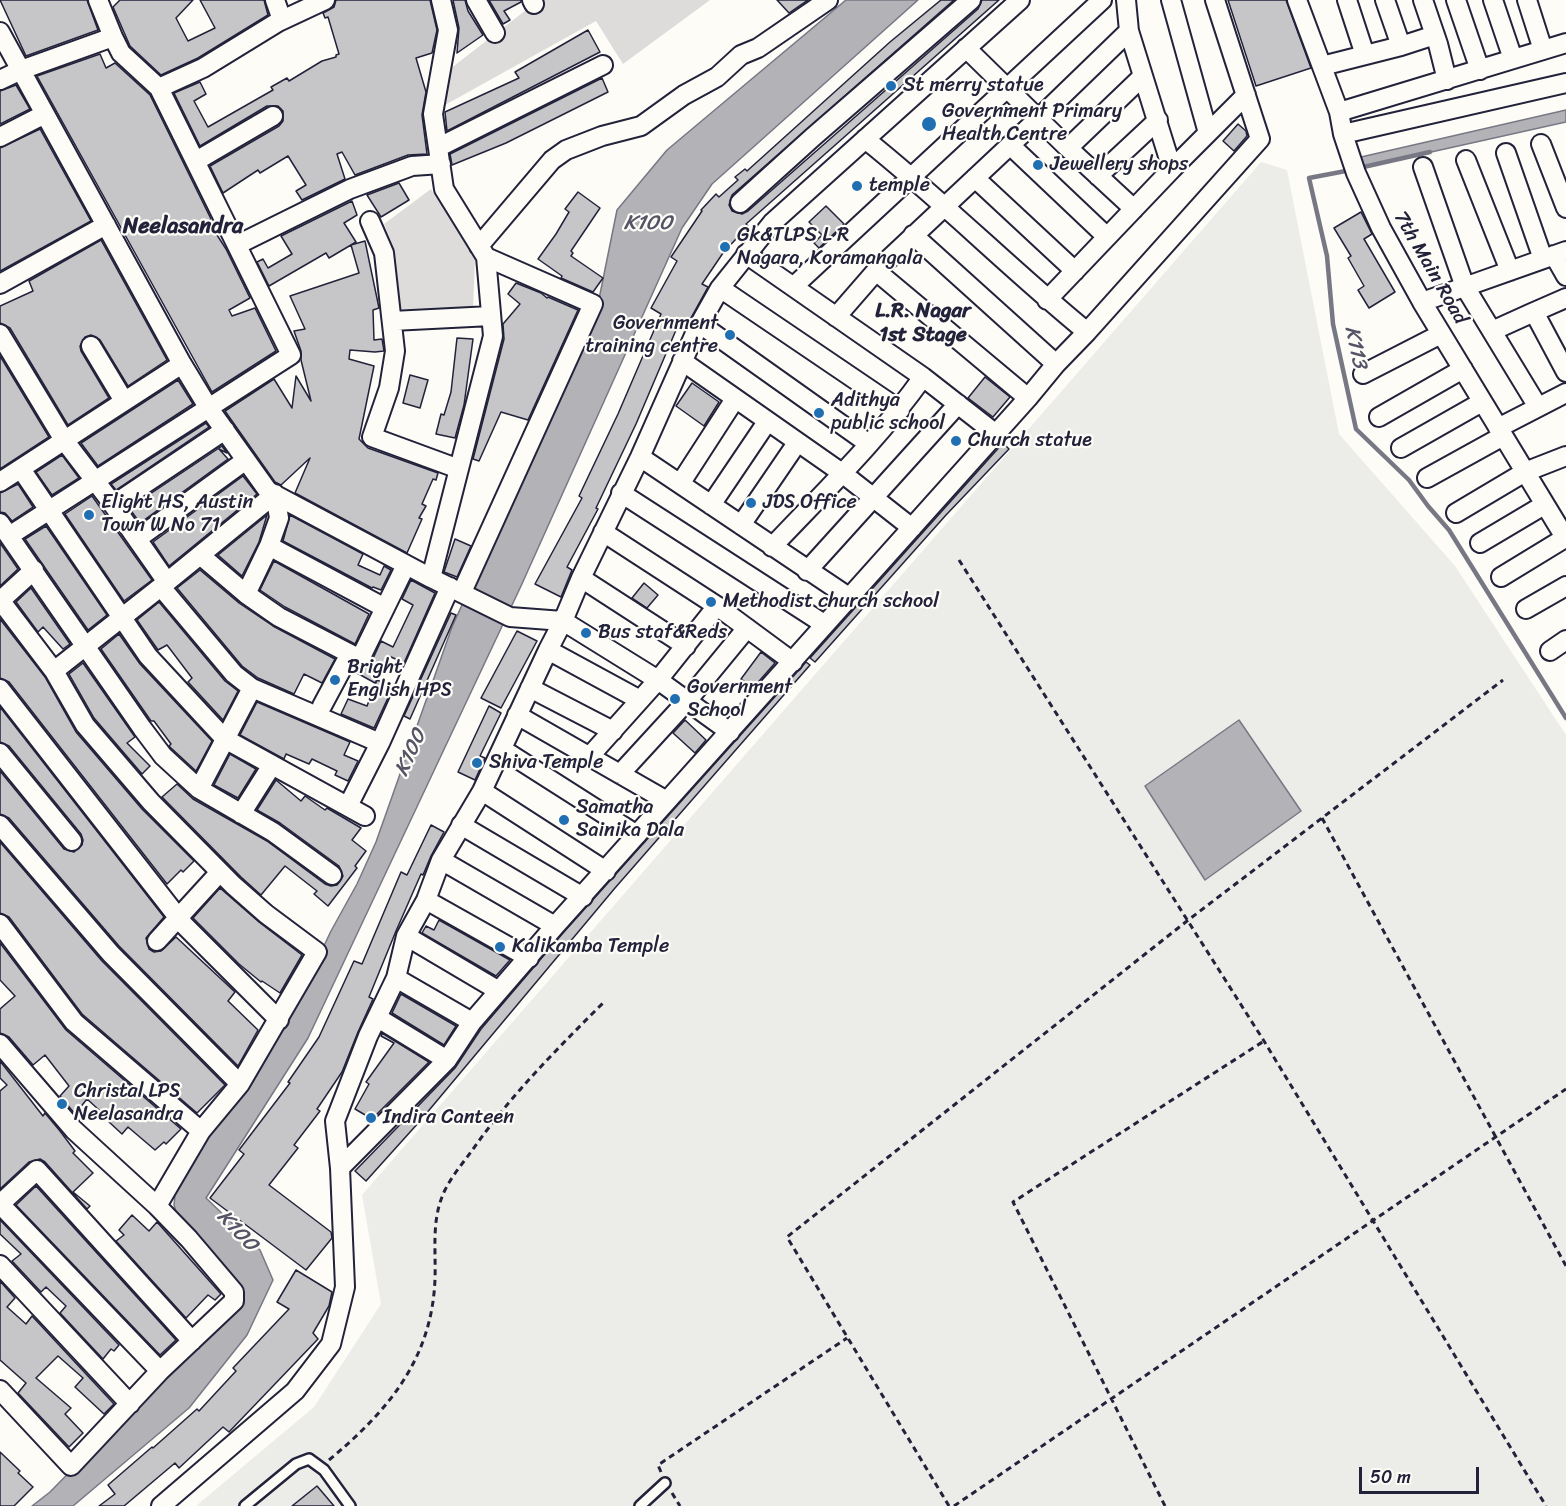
<!DOCTYPE html>
<style>
body{margin:0}
#map{position:relative;width:1566px;height:1506px;overflow:hidden;background:#fdfcf7;font-family:Sriracha,sans-serif}
canvas{display:block}
.scale{position:absolute;left:1359px;top:1467px;width:120px;height:27px;box-sizing:border-box;border:3px solid #22223b;border-top:0;padding-left:8px;font-size:18px;line-height:21px;white-space:nowrap;color:#22223b;-webkit-text-stroke:4px #fdfcf7;paint-order:stroke}
</style>
<div id="map">
<canvas width="1566" height="1506"></canvas>
<div class="scale">50 m</div>
</div>
<script>
const context = document.querySelector('canvas').getContext('2d');
context.lineJoin = 'round';
function fill(path, color) { context.fillStyle = color; context.fill(path, 'evenodd'); }
function stroke(path, color, width, dash) { context.strokeStyle = color; context.lineWidth = width; context.lineCap = dash ? 'butt' : 'round'; context.setLineDash(dash || []); context.stroke(path); }
function drawText(font, color, halo, rows, align = 'center') {
  context.font = font + ' Sriracha,sans-serif'; context.lineWidth = 4.5; context.setLineDash([]); context.textBaseline = 'middle'; context.strokeStyle = halo; context.fillStyle = color; for (const [text, x, y, turn = 0] of rows) {
    context.save(); context.translate(x, y); context.rotate((+turn || 0) * Math.PI / 180); context.textAlign = isNaN(turn) ? turn : align; if (halo) context.strokeText(text, 0, 0); context.fillText(text, 0, 0); context.restore();
  }
}
const built = new Path2D(`
 M 1261,162 L 1287,170 L 1339,434 L 1455,566 L 1566,735 L 1566,1506 L 196,1506 L 314,1407 L 381,1304 L 362,1195 Z`);
const green = new Path2D(`
 M 539,0 L 710,0 L 623,64 L 596,21 L 445,105 L 450,69 Z
 M 431,189 L 475,258 L 473,309 L 399,313 L 394,248 L 384,224 Z`);
const water = new Path2D(`
 M 846,0 L 918,0 L 712,184 L 682,228 L 521,586 L 308,1038 L 206,1198 L 260,1250 L 273,1280 L 247,1335 L 189,1408 L 73,1506 L 32,1506 L 50,1492 L 109,1432 L 168,1377 L 242,1299 L 179,1222 L 174,1205 L 175,1195 L 195,1151 L 310,975 L 331,931 L 357,884 L 376,842 L 452,627 L 598,304 L 617,210 L 667,150 Z
 M 1566,110 L 1566,122 L 1364,167 L 1361,157 Z
 M 1239,720 L 1301,811 L 1205,880 L 1145,786 Z`);
const stream = new Path2D(`
 M 1359,168 L 1430,152
 M 1351,170 L 1309,178 L 1327,256 L 1333,324 L 1356,429 L 1409,480 L 1428,506 L 1449,530 L 1566,718`);
const building = new Path2D(`
 M 0,0 L 87,0 L 98,30 L 26,56 Z
 M 120,0 L 193,0 L 176,18 L 188,41 L 215,28 L 200,0 L 264,0 L 268,15 L 198,58 L 161,75 L 130,46 L 113,7 Z
 M 336,0 L 430,0 L 437,30 L 432,53 L 416,58 L 426,92 L 422,115 L 427,154 L 408,155 L 355,175 L 342,152 L 337,154 L 345,179 L 302,200 L 296,191 L 306,185 L 288,156 L 260,173 L 258,170 L 223,193 L 210,166 L 279,126 L 283,121 L 283,111 L 278,106 L 267,106 L 200,146 L 174,93 L 200,82 L 206,94 L 194,101 L 208,127 L 273,90 L 271,87 L 287,78 L 289,81 L 322,61 L 336,57 L 336,55 L 339,54 L 328,17 L 325,18 L 323,13 L 334,7 Z
 M 453,0 L 465,0 L 468,11 L 483,35 L 457,53 L 459,28 Z
 M 489,0 L 521,0 L 521,2 L 504,11 L 510,20 L 503,24 Z
 M 777,0 L 808,0 L 789,13 Z
 M 941,0 L 954,0 L 732,195 L 729,205 L 732,211 L 742,214 L 748,211 L 978,9 L 982,0 L 999,0 L 746,224 L 748,226 L 723,253 L 702,284 L 708,287 L 686,327 L 679,323 L 636,424 L 596,508 L 598,509 L 567,567 L 572,570 L 561,597 L 535,584 L 582,498 L 579,496 L 618,414 L 661,314 L 651,308 L 677,261 L 671,257 L 702,211 L 701,210 L 716,194 L 719,197 L 738,180 L 735,177 L 745,169 L 747,171 L 890,42 Z
 M 1228,0 L 1286,0 L 1311,68 L 1256,86 Z
 M 588,30 L 600,52 L 447,131 L 445,112 L 519,78 L 515,72 Z
 M 100,54 L 106,68 L 115,63 L 150,95 L 211,219 L 208,221 L 226,249 L 250,298 L 229,310 L 232,316 L 255,308 L 276,351 L 212,392 L 37,76 Z
 M 602,78 L 608,92 L 506,143 L 452,165 L 450,154 Z
 M 16,85 L 30,109 L 0,124 L 0,91 Z
 M 1238,124 L 1246,131 L 1247,136 L 1234,151 L 1223,141 Z
 M 40,129 L 91,221 L 0,271 L 0,148 Z
 M 399,183 L 409,200 L 381,217 L 367,195 Z
 M 578,192 L 600,208 L 571,251 L 573,253 L 571,256 L 603,278 L 593,292 L 561,278 L 562,276 L 538,259 L 556,234 L 569,212 L 565,209 Z
 M 352,201 L 357,215 L 344,223 L 356,242 L 329,258 L 326,253 L 269,286 L 257,262 L 263,259 L 268,268 L 292,254 L 281,236 Z
 M 826,206 L 844,224 L 819,248 L 814,243 L 822,235 L 809,222 Z
 M 1361,212 L 1372,234 L 1364,239 L 1395,292 L 1369,308 L 1358,290 L 1364,286 L 1348,258 L 1351,256 L 1334,228 Z
 M 101,240 L 167,360 L 128,386 L 100,340 L 91,335 L 85,337 L 80,346 L 81,351 L 109,398 L 68,425 L 10,328 L 0,323 L 0,306 L 33,291 L 29,281 Z
 M 365,241 L 379,308 L 373,310 L 374,340 L 382,339 L 384,351 L 375,352 L 350,350 L 349,359 L 374,366 L 359,439 L 368,448 L 438,473 L 436,480 L 433,479 L 422,504 L 426,506 L 419,518 L 422,519 L 407,553 L 295,493 L 310,458 L 281,485 L 275,482 L 225,411 L 274,379 L 292,408 L 296,376 L 311,401 L 301,360 L 301,351 L 294,331 L 305,329 L 290,296 L 359,273 L 351,245 Z
 M 516,283 L 541,293 L 547,298 L 548,297 L 578,310 L 528,420 L 501,412 L 479,461 L 473,459 L 504,339 L 503,324 L 520,304 L 508,294 Z
 M 457,338 L 473,339 L 464,405 L 455,438 L 436,434 L 441,414 L 444,415 L 451,392 Z
 M 0,356 L 49,437 L 0,469 Z
 M 410,375 L 428,380 L 420,408 L 403,403 Z
 M 985,377 L 1010,397 L 993,417 L 968,398 Z
 M 178,380 L 193,404 L 98,466 L 81,443 Z
 M 692,383 L 719,402 L 704,426 L 676,406 Z
 M 206,423 L 209,427 L 116,490 L 111,484 Z
 M 1003,443 L 1009,449 L 946,515 L 815,662 L 810,658 Z
 M 222,446 L 227,453 L 219,449 L 228,459 L 140,523 L 129,508 Z
 M 62,455 L 79,478 L 52,495 L 36,472 Z
 M 243,476 L 257,494 L 169,566 L 153,542 Z
 M 18,484 L 33,507 L 12,521 L 5,513 L 0,512 L 0,493 Z
 M 92,496 L 152,580 L 124,601 L 65,514 Z
 M 267,515 L 259,542 L 242,576 L 218,555 Z
 M 290,515 L 363,554 L 358,565 L 380,575 L 384,566 L 391,570 L 381,590 L 373,587 L 372,588 L 283,541 Z
 M 46,526 L 107,615 L 88,630 L 25,539 Z
 M 455,539 L 471,546 L 457,577 L 444,572 Z
 M 0,543 L 18,569 L 0,586 Z
 M 274,561 L 369,614 L 355,644 L 285,607 L 260,590 Z
 M 200,570 L 239,603 L 273,626 L 335,659 L 322,683 L 304,674 L 294,694 L 258,678 L 242,666 L 177,588 Z
 M 411,580 L 435,593 L 404,663 L 389,656 L 375,683 L 357,673 L 370,665 L 381,641 L 393,647 L 413,605 L 402,599 Z
 M 644,583 L 658,595 L 647,608 L 632,598 Z
 M 31,588 L 70,644 L 63,649 L 43,627 L 38,632 L 16,602 Z
 M 159,602 L 225,681 L 238,691 L 223,720 L 188,682 L 192,678 L 167,645 L 158,650 L 137,620 Z
 M 451,613 L 456,615 L 410,719 L 404,716 Z
 M 0,619 L 45,677 L 76,732 L 142,809 L 194,861 L 183,872 L 181,870 L 167,884 L 9,682 L 0,678 Z
 M 517,631 L 537,641 L 501,708 L 481,698 Z
 M 119,634 L 140,664 L 212,741 L 196,771 L 171,748 L 169,746 L 171,744 L 154,721 L 151,721 L 101,649 Z
 M 761,652 L 775,663 L 753,688 L 741,679 Z
 M 806,662 L 810,665 L 615,888 L 420,1121 L 366,1181 L 355,1171 L 455,1068 L 481,1029 L 563,933 Z
 M 83,663 L 135,737 L 127,743 L 150,766 L 142,774 L 94,718 L 69,674 Z
 M 377,680 L 393,687 L 374,728 L 341,714 L 348,699 L 367,706 Z
 M 257,702 L 350,742 L 344,755 L 358,761 L 348,781 L 335,775 L 337,771 L 312,759 L 309,764 L 286,754 L 284,759 L 240,735 Z
 M 489,706 L 501,713 L 480,756 L 485,758 L 475,780 L 458,772 Z
 M 0,707 L 164,917 L 146,938 L 149,949 L 154,952 L 161,951 L 176,937 L 235,992 L 228,1001 L 258,1030 L 238,1066 L 119,946 L 9,818 L 0,814 L 0,771 L 64,849 L 74,852 L 82,845 L 83,840 L 81,834 L 9,746 L 0,742 Z
 M 685,720 L 706,740 L 695,753 L 673,733 Z
 M 230,754 L 256,769 L 238,798 L 214,785 Z
 M 276,780 L 301,801 L 305,796 L 325,810 L 327,808 L 361,828 L 352,840 L 366,851 L 355,866 L 357,868 L 328,906 L 314,894 L 317,891 L 285,866 L 261,895 L 241,877 L 162,797 L 177,784 L 193,799 L 267,841 L 325,884 L 331,886 L 337,885 L 343,876 L 339,866 L 280,823 L 257,810 Z
 M 431,825 L 444,832 L 431,856 L 423,875 L 421,874 L 396,931 L 369,997 L 373,999 L 358,1032 L 342,1072 L 317,1109 L 320,1111 L 294,1145 L 298,1148 L 269,1185 L 331,1232 L 332,1238 L 306,1270 L 210,1198 L 244,1154 L 239,1150 L 290,1083 L 288,1082 L 319,1037 L 354,961 L 362,964 L 401,872 L 407,875 Z
 M 0,842 L 102,961 L 225,1085 L 197,1113 L 82,1014 L 9,917 L 0,913 Z
 M 220,888 L 259,922 L 302,955 L 280,993 L 262,981 L 261,982 L 239,964 L 193,918 Z
 M 439,920 L 510,960 L 496,976 L 422,933 L 426,926 L 434,930 Z
 M 0,943 L 66,1030 L 181,1129 L 166,1144 L 164,1142 L 155,1150 L 128,1127 L 122,1134 L 109,1122 L 110,1120 L 87,1099 L 75,1114 L 60,1096 L 69,1086 L 45,1055 L 33,1065 L 9,1037 L 0,1033 L 0,1009 L 15,996 L 0,980 Z
 M 401,994 L 456,1026 L 444,1045 L 392,1013 Z
 M 382,1033 L 429,1062 L 372,1119 L 355,1109 L 369,1084 L 366,1082 L 394,1043 L 381,1036 Z
 M 0,1061 L 43,1116 L 45,1113 L 60,1131 L 75,1151 L 73,1153 L 93,1173 L 73,1192 L 90,1206 L 87,1209 L 45,1162 L 40,1159 L 29,1162 L 0,1189 L 0,1091 L 7,1085 L 0,1078 Z
 M 36,1186 L 176,1340 L 160,1355 L 16,1205 Z
 M 132,1215 L 149,1231 L 157,1222 L 221,1294 L 215,1300 L 208,1295 L 186,1318 L 116,1241 L 124,1235 L 119,1230 Z
 M 0,1220 L 119,1345 L 114,1351 L 111,1349 L 103,1359 L 60,1313 L 66,1306 L 46,1287 L 41,1292 L 12,1261 L 21,1254 L 0,1234 Z
 M 296,1270 L 332,1292 L 329,1306 L 313,1333 L 318,1339 L 229,1432 L 223,1427 L 179,1468 L 175,1463 L 124,1506 L 99,1506 L 115,1494 L 108,1485 L 152,1447 L 153,1448 L 197,1409 L 199,1411 L 236,1371 L 233,1368 L 289,1309 L 277,1302 Z
 M 0,1281 L 15,1298 L 7,1307 L 26,1324 L 32,1316 L 114,1404 L 104,1414 L 75,1387 L 83,1378 L 58,1356 L 36,1378 L 71,1408 L 65,1414 L 83,1433 L 69,1447 L 18,1393 L 26,1383 L 0,1360 Z
 M 0,1452 L 20,1471 L 18,1473 L 33,1487 L 14,1506 L 0,1506 Z
 M 317,1486 L 334,1506 L 292,1506 Z`);
const path = new Path2D(`
 M 959,560 L 1264,1041 L 1546,1506
 M 1322,818 L 1566,1266
 M 329,1460 C 388,1411 432,1359 435,1279 C 436,1248 431,1219 445,1190 C 452,1176 462,1164 471,1152 C 509,1097 556,1050 603,1003
 M 661,1472 L 658,1465 L 847,1338
 M 672,1493 L 680,1506
 M 949,1506 L 787,1237 L 1187,921 L 1503,680
 M 954,1506 L 1566,1089
 M 1165,1506 L 1013,1202 L 1264,1041`);
const lane = new Path2D(`
 M 245,1506 L 296,1464 L 309,1459 L 324,1470 L 350,1506
 M 640,1506 L 665,1483`);
const street = new Path2D(`
 M 98,0 L 113,37
 M 275,0 L 282,20
 M 476,0 L 495,33
 M 532,0 L 534,4
 M 1171,0 L 1208,133
 M 1297,0 L 1339,112 L 1343,134 L 1356,173 L 1381,228 L 1422,302 L 1566,539
 M 1347,0 L 1365,55
 M 1385,0 L 1401,46
 M 1423,0 L 1438,44 L 1447,80
 M 1456,0 L 1480,70
 M 1493,0 L 1513,59
 M 1527,0 L 1543,50
 M 1129,31 L 1172,169 L 1246,95
 M 0,32 L 182,364 L 208,407 L 268,491 L 431,578 L 510,617 L 563,621 L 658,680 L 730,732
 M 966,48 L 1068,148 L 1134,209
 M 1322,66 L 1401,46 L 1435,35
 M 0,80 L 21,70 L 113,37 L 121,53 L 159,88 L 203,68 L 278,22 L 325,0
 M 1339,112 L 1566,43
 M 1343,134 L 1566,83
 M 0,137 L 45,114
 M 865,139 C 942,200 1011,270 1087,332
 M 1541,144 L 1566,208
 M 1010,145 L 1106,236
 M 439,147 L 603,65
 M 1068,148 L 1142,77
 M 1506,153 L 1543,259
 M 1466,160 L 1510,271
 M 196,161 L 273,116
 M 1423,167 L 1465,287 L 1538,407
 M 1098,176 L 1158,120
 M 975,178 L 1075,271
 M 740,203 L 813,137 L 971,0
 M 370,221 L 384,253 L 395,351 L 389,388 L 372,437 L 459,469
 M 913,235 L 1056,364
 M 237,245 L 350,189 L 412,166 L 441,164
 M 479,246 L 552,160 L 566,150 L 602,136 L 641,126 L 684,95 L 717,77 L 741,55 L 758,48 L 828,0
 M 746,254 L 923,377 L 996,434
 M 1554,255 L 1566,276
 M 876,271 L 1028,398
 M 0,284 L 106,225
 M 794,286 L 1102,0
 M 720,288 L 900,410
 M 1566,298 L 1534,312 L 1566,372
 M 1047,300 L 1172,169
 M 1422,302 L 1566,251
 M 836,317 L 876,271 L 1039,118 L 1129,31 L 1126,0
 M 392,321 L 491,316
 M 700,324 L 869,444
 M 1492,331 L 1534,312
 M 0,334 L 64,440 L 109,499 L 167,582
 M 91,346 L 124,401
 M 682,361 L 842,473 L 912,528
 M 1363,374 L 1441,334
 M 1379,417 L 1463,369
 M 1498,428 L 1566,393
 M 1401,448 L 1482,402
 M 640,457 L 850,598
 M 21,469 L 148,656 L 225,739 L 365,816
 M 1427,478 L 1503,436
 M 0,482 L 182,364
 M 680,484 L 735,399
 M 621,493 L 824,624
 M 113,505 L 225,430
 M 711,505 L 767,422
 M 1456,513 L 1525,472 L 1566,456
 M 0,523 L 142,728 L 163,756 L 199,789 L 273,832 L 332,875
 M 741,525 L 797,443
 M 603,532 L 717,606 L 793,662
 M 9,536 L 291,355 L 159,88
 M 137,539 L 246,460
 M 1480,543 L 1544,505
 M 269,546 L 385,608
 M 772,547 C 824,492 879,439 923,377
 M 200,555 L 246,594 L 269,546 L 279,518 L 275,494
 M 807,571 L 958,404
 M 1501,577 L 1565,538
 M 431,578 L 493,336 L 486,257 L 444,189 L 433,114 L 448,30 L 441,0
 M 581,578 L 686,646
 M 161,587 L 234,674 L 252,688 L 380,743 L 450,587
 M 462,592 L 593,304 L 486,257
 M 246,594 L 279,617 L 360,659
 M 0,600 L 54,671 L 85,725 L 151,802 L 233,885 L 266,914 L 317,952 L 240,1084 L 201,1131 L 157,1206 L 74,1130 L 0,1044
 M 0,601 L 34,570
 M 1526,609 L 1566,586
 M 548,650 L 640,700
 M 1550,651 L 1566,640
 M 54,671 L 167,582 L 275,494
 M 530,688 L 613,731
 M 0,689 L 184,925 L 279,1020
 M 322,706 L 345,663 L 356,662 L 360,659 L 406,565
 M 517,715 L 667,801
 M 502,749 L 637,835
 M 0,753 L 72,841
 M 589,757 L 658,680 L 717,606
 M 620,774 L 687,701 L 747,628
 M 199,789 L 252,688
 M 482,791 L 606,871
 M 348,806 L 380,743
 M 241,814 L 272,765
 M 0,825 L 111,954 L 240,1084
 M 461,825 L 583,897
 M 441,860 L 555,926
 M 426,900 L 529,958
 M 0,924 L 74,1022 L 201,1131
 M 406,936 L 499,991
 M 157,941 L 220,872
 M 396,978 L 472,1022
 M 378,1018 L 447,1060
 M 340,1168 L 447,1060 L 472,1022 L 555,926 L 1028,398 L 1056,364 L 1087,332 L 1260,139 L 1215,0
 M 0,1204 L 37,1170 L 192,1341
 M 0,1204 L 160,1371
 M 0,1265 L 130,1404
 M 0,1390 L 71,1466 L 160,1371 L 234,1301 L 234,1292 L 189,1239 L 157,1206
 M 161,1506 L 295,1391 L 331,1344 L 345,1287 L 340,1168 L 335,1121 L 368,1036 L 396,978 L 406,936 L 426,900 L 441,860 L 482,791 L 548,650 L 563,621 L 581,578 L 640,457 L 697,329 L 720,288 L 772,223 L 1020,0`);
const markers = [
 [891,86,6,"#1f6fb2"],
 [929,124,8,"#1f6fb2"],
 [1038,165,6,"#1f6fb2"],
 [857,186,6,"#1f6fb2"],
 [725,247,6,"#1f6fb2"],
 [730,335,6,"#1f6fb2"],
 [819,413,6,"#1f6fb2"],
 [956,441,6,"#1f6fb2"],
 [751,503,6,"#1f6fb2"],
 [89,515,6,"#1f6fb2"],
 [711,602,6,"#1f6fb2"],
 [586,633,6,"#1f6fb2"],
 [335,680,6,"#1f6fb2"],
 [675,699,6,"#1f6fb2"],
 [477,763,6,"#1f6fb2"],
 [564,820,6,"#1f6fb2"],
 [500,947,6,"#1f6fb2"],
 [62,1104,6,"#1f6fb2"],
 [371,1118,6,"#1f6fb2"]
];
const poiNames = [
 ["St merry statue",903,86],
 ["Government Primary",942,112],
 ["Health Centre",942,135],
 ["Jewellery shops",1050,165],
 ["temple",869,186],
 ["Gk&TLPS L R",737,236],
 ["Nagara, Koramangala",737,259],
 ["Government",718,324,"right"],
 ["training centre",718,347,"right"],
 ["Adithya",831,401],
 ["public school",831,424],
 ["Church statue",968,441],
 ["Elight HS, Austin",101,503],
 ["Town W No 71",101,526],
 ["JDS Office",763,503],
 ["Methodist church school",723,602],
 ["Bus staf&Reds",598,633],
 ["Bright",347,668],
 ["English HPS",347,691],
 ["Government",687,688],
 ["School",687,711],
 ["Shiva Temple",489,763],
 ["Samatha",576,808],
 ["Sainika Dala",576,831],
 ["Kalikamba Temple",512,947],
 ["Christal LPS",74,1092],
 ["Neelasandra",74,1115],
 ["Indira Canteen",383,1118]
];
const streetNames = [
 ["7th Main Road",1430,268,60]
];
const waterNames = [
 ["K100",648,224],
 ["K113",1355,347,78],
 ["K100",411,753,-66],
 ["K100",237,1231,46]
];
const neighbourhoodNames = [
 ["L.R. Nagar",923,312],
 ["1st Stage",923,336]
];
const quarterNames = [
 ["Neelasandra",183,227]
];
fill(built, '#ecece9');
fill(green, '#dddcdb');
fill(water, '#b2b2b7');
stroke(water, '#787885', 1.5);
stroke(stream, '#787885', 4.5);
fill(building, '#c6c6c8');
stroke(building, '#22223b', 1.5);
stroke(lane, '#22223b', 14);
stroke(street, '#22223b', 22);
stroke(path, '#22223b', 3, [6, 4.5]);
stroke(lane, '#fdfcf7', 9);
stroke(street, '#fdfcf7', 18);
for (const [x, y, r, color] of markers) { const dot = new Path2D(); dot.arc(x, y, r, 0, 2 * Math.PI); context.fillStyle = color; context.fill(dot); stroke(dot, '#fdfcf7', 2); }
drawText('20px', '#22223b', '#fdfcf7', poiNames, 'left');
drawText('20px', '#22223b', '#fdfcf7', streetNames);
drawText('italic 21px', '#545466', '#fdfcf7', waterNames);
drawText('bold 21px', '#22223b', '#fdfcf7', neighbourhoodNames);
drawText('bold 22px', '#22223b', '#fdfcf7', quarterNames);
</script>
